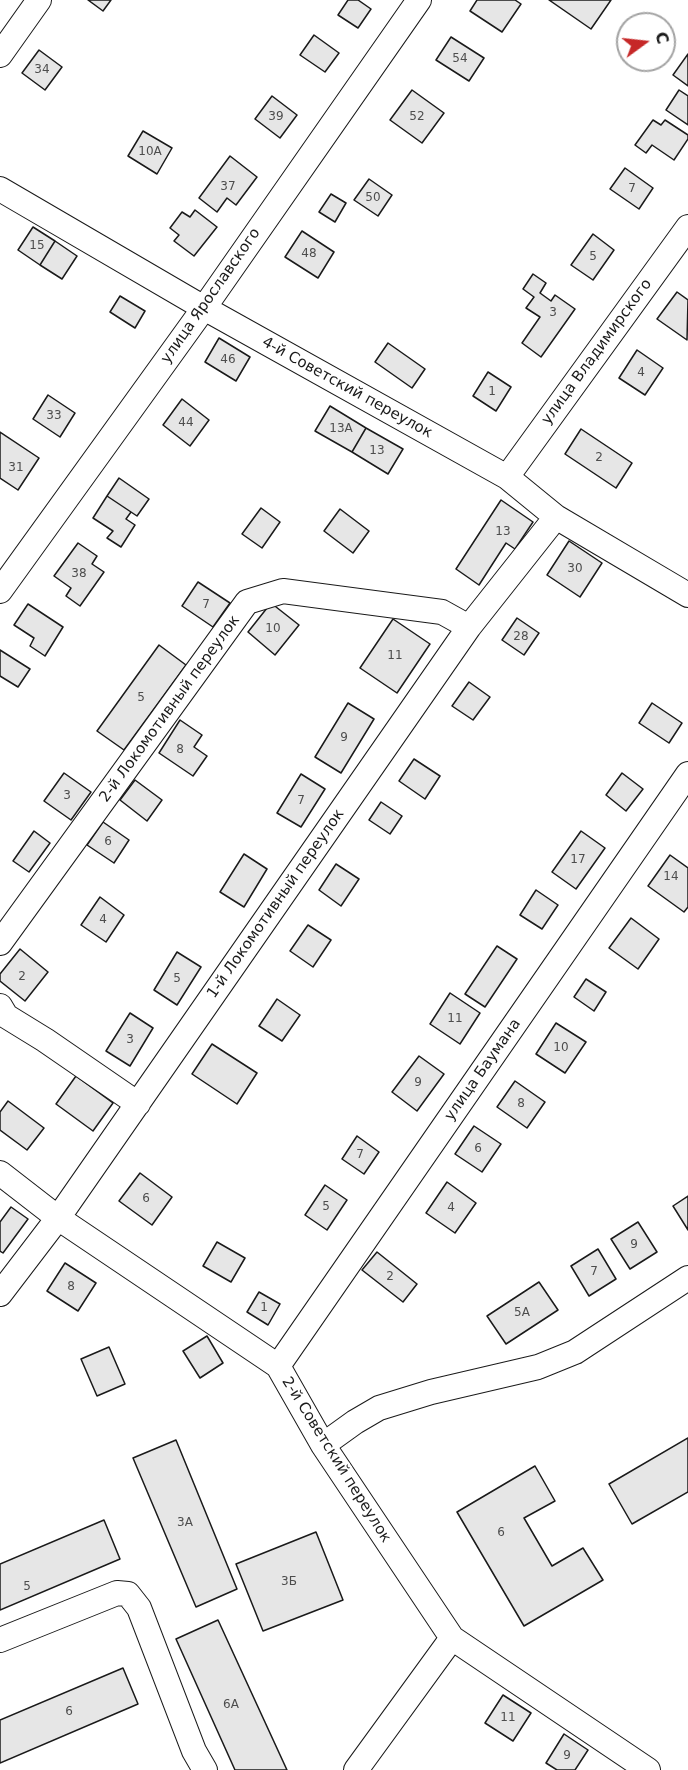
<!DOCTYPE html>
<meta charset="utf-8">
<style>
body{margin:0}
#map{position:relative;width:688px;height:1770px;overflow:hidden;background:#fff;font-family:"DejaVu Sans",sans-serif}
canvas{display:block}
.north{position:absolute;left:616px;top:12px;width:60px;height:60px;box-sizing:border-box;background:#fff;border:2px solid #a3a3a3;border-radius:50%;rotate:75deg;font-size:16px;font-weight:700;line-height:24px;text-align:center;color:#1a1a1a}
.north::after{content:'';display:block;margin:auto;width:21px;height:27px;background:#c62828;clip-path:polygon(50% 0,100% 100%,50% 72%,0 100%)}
</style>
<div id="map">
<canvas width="688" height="1770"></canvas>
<div class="north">С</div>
</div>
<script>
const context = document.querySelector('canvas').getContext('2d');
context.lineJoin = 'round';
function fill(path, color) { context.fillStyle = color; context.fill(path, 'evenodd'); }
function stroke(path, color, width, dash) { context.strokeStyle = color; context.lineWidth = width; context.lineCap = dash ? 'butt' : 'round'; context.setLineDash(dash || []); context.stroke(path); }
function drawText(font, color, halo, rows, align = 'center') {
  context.font = font + ' "DejaVu Sans",sans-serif'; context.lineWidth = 4.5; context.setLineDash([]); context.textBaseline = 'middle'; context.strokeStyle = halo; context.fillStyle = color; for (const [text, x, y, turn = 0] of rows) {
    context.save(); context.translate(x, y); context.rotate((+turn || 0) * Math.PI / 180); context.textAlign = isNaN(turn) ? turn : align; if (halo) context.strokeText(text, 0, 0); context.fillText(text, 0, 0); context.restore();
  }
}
const building = new Path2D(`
 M 88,0 L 111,0 L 103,11 Z
 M 348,0 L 358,0 L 371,9 L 358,28 L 338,15 Z
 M 477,0 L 515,0 L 521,4 L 502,32 L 470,11 Z
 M 549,0 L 611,0 L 591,29 Z
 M 314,35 L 339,53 L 325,72 L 300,55 Z
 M 451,37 L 484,58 L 469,81 L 436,60 Z
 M 39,50 L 62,67 L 45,90 L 22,73 Z
 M 688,54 L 688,86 L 673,75 Z
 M 412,90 L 444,113 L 422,143 L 390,120 Z
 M 679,90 L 688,96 L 688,125 L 666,110 Z
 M 272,96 L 297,115 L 280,138 L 255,119 Z
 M 653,120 L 661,125 L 665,120 L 688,135 L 688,139 L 674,160 L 652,145 L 646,153 L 635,145 Z
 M 143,131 L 172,148 L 157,174 L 128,156 Z
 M 230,156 L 257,177 L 236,205 L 227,198 L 217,212 L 199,198 Z
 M 625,168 L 653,188 L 639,209 L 610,189 Z
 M 369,179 L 392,195 L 378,216 L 354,200 Z
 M 331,194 L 346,203 L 335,222 L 319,212 Z
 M 195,210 L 217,227 L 194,256 L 174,241 L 179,235 L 170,228 L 182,212 L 190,217 Z
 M 33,227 L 55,241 L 40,265 L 18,250 Z
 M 302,231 L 334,252 L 318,278 L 285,257 Z
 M 593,234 L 614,250 L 593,280 L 571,265 Z
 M 55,241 L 77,256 L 62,279 L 40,265 Z
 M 533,274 L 546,283 L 540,293 L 551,301 L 555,295 L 575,309 L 541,357 L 522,343 L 540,317 L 526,308 L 534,297 L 523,289 Z
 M 677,292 L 688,300 L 687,340 L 657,319 Z
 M 120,296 L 145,311 L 135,328 L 110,312 Z
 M 219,338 L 250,357 L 236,381 L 205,362 Z
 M 388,343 L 425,369 L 412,388 L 375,362 Z
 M 637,350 L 663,368 L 645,395 L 619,378 Z
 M 488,372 L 511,387 L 496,411 L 473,396 Z
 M 48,395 L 75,413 L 60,437 L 33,419 Z
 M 182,399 L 209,420 L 190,446 L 163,425 Z
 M 330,406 L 366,428 L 352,452 L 315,431 Z
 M 366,428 L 403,449 L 388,474 L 352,452 Z
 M 581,429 L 632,463 L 616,488 L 565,454 Z
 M 0,432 L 39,458 L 18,490 L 0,478 Z
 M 119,478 L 149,499 L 137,516 L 107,496 Z
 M 107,496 L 131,512 L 126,519 L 135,525 L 121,547 L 107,538 L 113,531 L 93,518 Z
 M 501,500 L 533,522 L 515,549 L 506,543 L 479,585 L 456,569 Z
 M 261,508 L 280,522 L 262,548 L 242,534 Z
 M 340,509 L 369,531 L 353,553 L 324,531 Z
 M 569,541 L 602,563 L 580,597 L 547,575 Z
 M 78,543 L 97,556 L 92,564 L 104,572 L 80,606 L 66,596 L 71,588 L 54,576 Z
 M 198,582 L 230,603 L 213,627 L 182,606 Z
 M 271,603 L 299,625 L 275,655 L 248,632 Z
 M 28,604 L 63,627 L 45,656 L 30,646 L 34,638 L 14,625 Z
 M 517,618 L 539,633 L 524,655 L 502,640 Z
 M 393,619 L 430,644 L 397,693 L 360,668 Z
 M 159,645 L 186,665 L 124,750 L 97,731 Z
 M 0,650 L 30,669 L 18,687 L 0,676 Z
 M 469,682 L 490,697 L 473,720 L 452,706 Z
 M 348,703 L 374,719 L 341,773 L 315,757 Z
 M 652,703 L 682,723 L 669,743 L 639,723 Z
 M 180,720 L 202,735 L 194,747 L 207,756 L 193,776 L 159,753 Z
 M 414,759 L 440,776 L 425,799 L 399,781 Z
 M 64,773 L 91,792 L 71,820 L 44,801 Z
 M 622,773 L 643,789 L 626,811 L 606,795 Z
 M 301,774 L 325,789 L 301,827 L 277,813 Z
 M 135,780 L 162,800 L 147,821 L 120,800 Z
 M 381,802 L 402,816 L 390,834 L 369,820 Z
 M 103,822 L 129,840 L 114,863 L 87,845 Z
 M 34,831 L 50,843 L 29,872 L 13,861 Z
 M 581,831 L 605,848 L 576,889 L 552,872 Z
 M 244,854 L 267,869 L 244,907 L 220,892 Z
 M 670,855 L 688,868 L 688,907 L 684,912 L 648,886 Z
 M 336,864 L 359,879 L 341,906 L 319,890 Z
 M 536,890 L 558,905 L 542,929 L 520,915 Z
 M 100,897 L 124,915 L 106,942 L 81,925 Z
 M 631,918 L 659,939 L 638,969 L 609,948 Z
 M 308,925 L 331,940 L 313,967 L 290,951 Z
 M 497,946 L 517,959 L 485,1007 L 465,994 Z
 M 20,949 L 48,972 L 25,1001 L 0,981 L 0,974 Z
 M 177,952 L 201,967 L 177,1005 L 154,990 Z
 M 586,979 L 606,992 L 594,1011 L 574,997 Z
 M 450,993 L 480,1013 L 460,1044 L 430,1024 Z
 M 277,999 L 300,1015 L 282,1041 L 259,1026 Z
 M 130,1013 L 153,1028 L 130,1066 L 106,1051 Z
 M 556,1023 L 586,1042 L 565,1073 L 536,1054 Z
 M 212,1044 L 257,1073 L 237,1104 L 192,1074 Z
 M 419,1056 L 444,1074 L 417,1111 L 392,1092 Z
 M 76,1076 L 113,1103 L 93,1131 L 56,1104 Z
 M 515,1081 L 545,1102 L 527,1128 L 497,1107 Z
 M 8,1101 L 44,1128 L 27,1150 L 0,1130 L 0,1112 Z
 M 474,1126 L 501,1144 L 482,1172 L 455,1154 Z
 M 357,1136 L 379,1152 L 364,1174 L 342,1159 Z
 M 140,1173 L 172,1197 L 152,1225 L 119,1201 Z
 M 447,1182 L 476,1203 L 455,1233 L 426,1213 Z
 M 325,1185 L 347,1200 L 327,1230 L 305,1215 Z
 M 688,1196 L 688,1230 L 673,1206 Z
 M 11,1207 L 28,1219 L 3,1253 L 0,1251 L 0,1222 Z
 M 638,1222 L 657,1252 L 630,1269 L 611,1239 Z
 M 217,1242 L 245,1258 L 231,1282 L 203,1266 Z
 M 598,1249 L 616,1279 L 589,1296 L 571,1266 Z
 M 377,1252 L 417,1284 L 403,1302 L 362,1270 Z
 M 65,1263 L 96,1283 L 78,1311 L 47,1291 Z
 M 539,1282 L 558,1310 L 506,1344 L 487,1316 Z
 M 259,1292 L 280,1304 L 268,1325 L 247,1312 Z
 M 207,1336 L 223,1363 L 200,1378 L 183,1351 Z
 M 109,1347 L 125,1384 L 97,1396 L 81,1359 Z
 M 688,1438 L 688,1492 L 632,1524 L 609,1484 Z
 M 176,1440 L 237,1589 L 196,1607 L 133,1458 Z
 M 535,1466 L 555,1501 L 524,1518 L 552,1566 L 583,1548 L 603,1580 L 524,1626 L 457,1512 Z
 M 104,1520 L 120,1559 L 0,1610 L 0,1564 Z
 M 316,1532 L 343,1600 L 263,1631 L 236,1564 Z
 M 218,1620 L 287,1770 L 235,1770 L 176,1639 Z
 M 123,1668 L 138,1704 L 0,1763 L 0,1720 Z
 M 503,1695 L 531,1713 L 513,1741 L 485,1723 Z
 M 564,1734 L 588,1750 L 575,1770 L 557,1770 L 546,1763 Z`);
const minor = new Path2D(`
 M 0,55 L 39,0
 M 0,189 L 204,308 L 507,477 L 556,517 L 688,595
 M 507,477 L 688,227
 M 0,591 L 204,308 L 419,0
 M 0,943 L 247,602 L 283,591 L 442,612 L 469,627
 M 0,1006 L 6,1016 L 45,1040 L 138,1104
 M 0,1173 L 58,1218 L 278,1366 L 323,1445 L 452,1638 L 648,1770
 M 0,1294 L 58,1218 L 469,627 L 556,517
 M 278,1366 L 688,774
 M 323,1445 L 355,1422 L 379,1408 L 431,1392 L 538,1367 L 575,1352 L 688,1278
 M 0,1640 L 117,1593 L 128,1594 L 139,1608 L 194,1751 L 205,1770
 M 356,1770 L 452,1638`);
const numberNames = [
 ["54",460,59],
 ["34",42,70],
 ["39",276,117],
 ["52",417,117],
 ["10А",150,152],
 ["37",228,187],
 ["7",632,189],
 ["50",373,198],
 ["15",37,246],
 ["48",309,254],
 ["5",593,257],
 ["3",553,313],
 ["46",228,360],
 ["4",641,373],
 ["1",492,392],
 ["33",54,416],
 ["44",186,423],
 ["13А",341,429],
 ["13",377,451],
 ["2",599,458],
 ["31",16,468],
 ["13",503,532],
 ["30",575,569],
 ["38",79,574],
 ["7",206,605],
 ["10",273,629],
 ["28",521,637],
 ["11",395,656],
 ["5",141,698],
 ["9",344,738],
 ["8",180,750],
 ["3",67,796],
 ["7",301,801],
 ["6",108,842],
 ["17",578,860],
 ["14",671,877],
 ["4",103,920],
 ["2",22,977],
 ["5",177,979],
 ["11",455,1019],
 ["3",130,1040],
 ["10",561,1048],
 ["9",418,1083],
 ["8",521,1104],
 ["6",478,1149],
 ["7",360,1155],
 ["6",146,1199],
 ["5",326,1207],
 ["4",451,1208],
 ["9",634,1245],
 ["7",594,1272],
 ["2",390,1277],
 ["8",71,1287],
 ["1",264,1308],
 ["5А",522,1313],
 ["3А",185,1523],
 ["6",501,1533],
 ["3Б",289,1582],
 ["5",27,1587],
 ["6А",231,1705],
 ["6",69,1712],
 ["11",508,1718],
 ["9",567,1756]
];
const streetNames = [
 ["улица Ярославского",211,296,-55],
 ["улица Владимирского",597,352,-54],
 ["4-й Советский переулок",347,388,29],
 ["2-й Локомотивный переулок",170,709,-54],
 ["1-й Локомотивный переулок",276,904,-55],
 ["улица Баумана",483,1070,-55],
 ["2-й Советский переулок",336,1460,58]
];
fill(building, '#e6e6e6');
stroke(building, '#1a1a1a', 1.5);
stroke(minor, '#1a1a1a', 26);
stroke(minor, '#fff', 24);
drawText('12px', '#4d4d4d', null, numberNames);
drawText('15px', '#1a1a1a', '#fff', streetNames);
</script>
